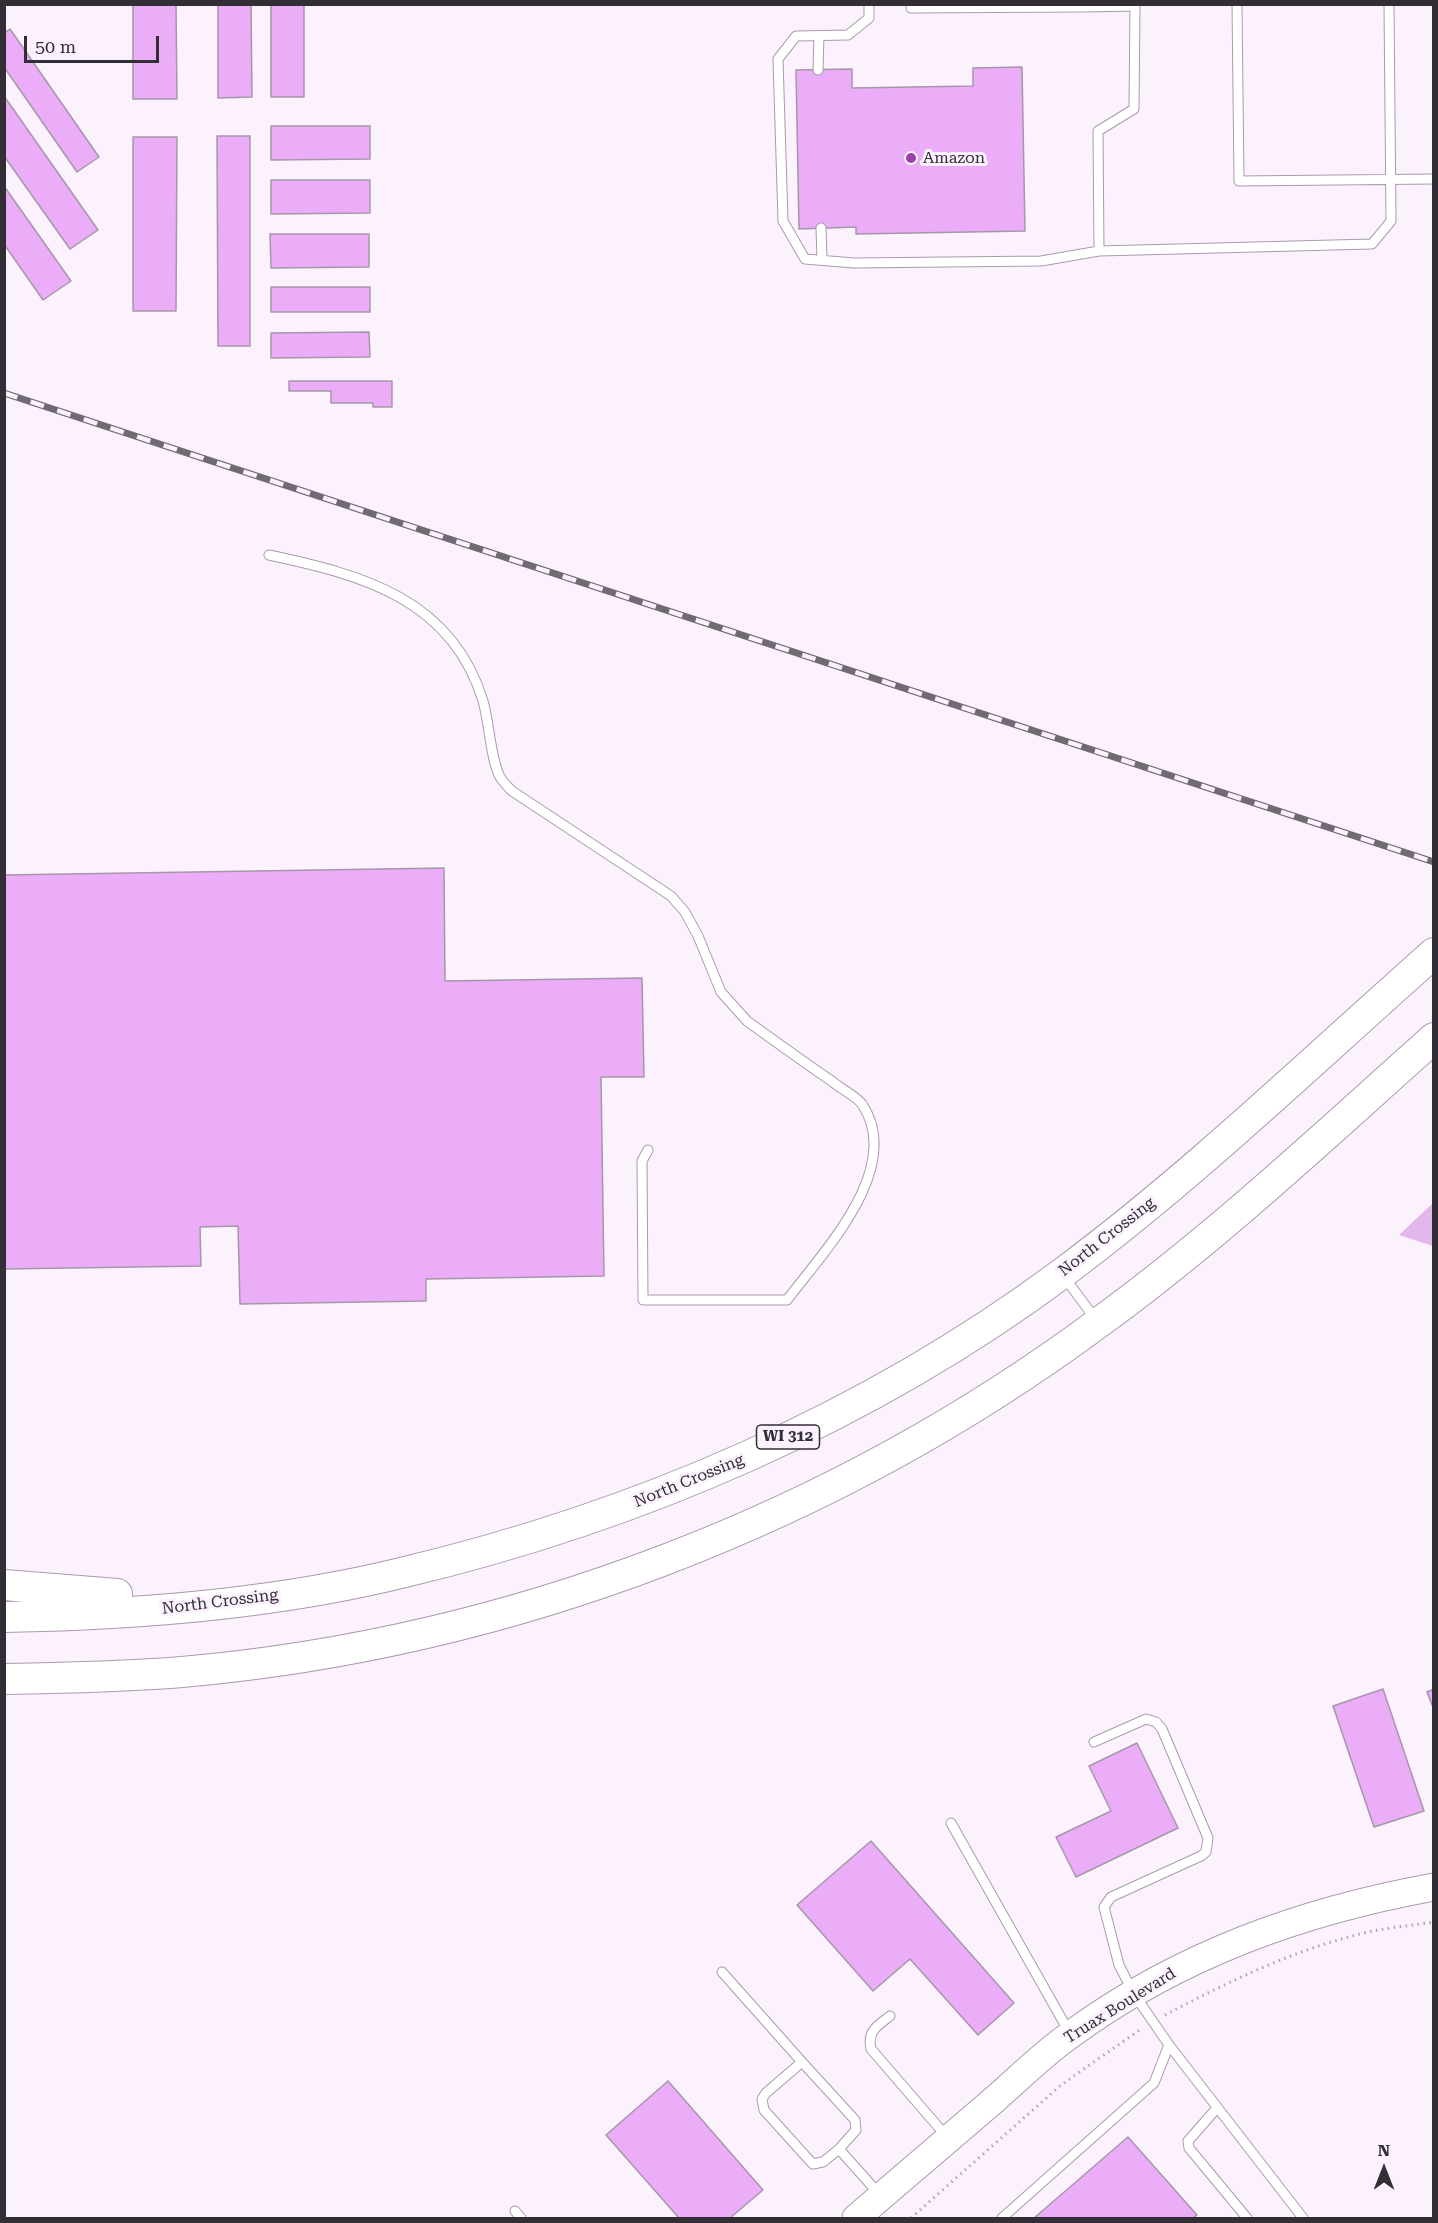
<!DOCTYPE html>
<style>
body{margin:0}
#map{position:relative;width:1438px;height:2223px;overflow:hidden;background:#fcf2fe;font-family:"Roboto Serif",serif}
canvas{display:block}
.frame{position:absolute;inset:0;border:6px solid #332d35;pointer-events:none}
.north{position:absolute;left:1354px;top:2139px;width:60px;height:60px;-webkit-text-stroke:4px #fcf2fe;paint-order:stroke;rotate:0deg;font-size:16px;font-weight:700;line-height:24px;text-align:center;color:#332d35}
.north::after{content:'';display:block;margin:auto;width:21px;height:27px;background:#332d35;clip-path:polygon(50% 0,100% 100%,50% 72%,0 100%)}
.scale{position:absolute;left:24px;top:36px;width:135px;height:27px;box-sizing:border-box;border:3px solid #332d35;border-top:0;padding-left:8px;font-size:18px;line-height:21px;white-space:nowrap;color:#332d35;-webkit-text-stroke:4px #fcf2fe;paint-order:stroke}
</style>
<div id="map">
<canvas width="1438" height="2223"></canvas>
<div class="frame"></div>
<div class="north">N</div>
<div class="scale">50 m</div>
</div>
<script>
const context = document.querySelector('canvas').getContext('2d');
context.lineJoin = 'round';
function fill(path, color) { context.fillStyle = color; context.fill(path, 'evenodd'); }
function stroke(path, color, width, dash) { context.strokeStyle = color; context.lineWidth = width; context.lineCap = dash ? 'butt' : 'round'; context.setLineDash(dash || []); context.stroke(path); }
function drawText(font, color, halo, rows, align = 'center') {
  context.font = font + ' "Roboto Serif",serif'; context.lineWidth = 6; context.setLineDash([]); context.textBaseline = 'middle'; context.strokeStyle = halo; context.fillStyle = color; for (const [text, x, y, turn = 0] of rows) {
    context.save(); context.translate(x, y); context.rotate((+turn || 0) * Math.PI / 180); context.textAlign = isNaN(turn) ? turn : align; if (halo) context.strokeText(text, 0, 0); context.fillText(text, 0, 0); context.restore();
  }
}
const green = new Path2D(`
 M 1433,1203 L 1433,1246 L 1399,1235 Z`);
const building = new Path2D(`
 M 133,4 L 176,4 L 177,99 L 133,99 Z
 M 218,4 L 251,4 L 252,97 L 218,98 Z
 M 271,4 L 304,4 L 304,97 L 271,97 Z
 M 10,29 L 99,157 L 77,172 L 4,67 L 4,33 Z
 M 1022,67 L 1025,231 L 856,234 L 856,227 L 799,229 L 796,70 L 852,69 L 852,88 L 973,86 L 973,68 Z
 M 4,96 L 98,230 L 70,249 L 4,156 Z
 M 271,126 L 370,126 L 370,159 L 271,160 Z
 M 217,136 L 250,136 L 250,346 L 218,346 Z
 M 133,137 L 177,137 L 176,311 L 133,311 Z
 M 271,180 L 370,180 L 370,213 L 271,214 Z
 M 4,186 L 71,281 L 43,300 L 4,244 Z
 M 270,234 L 369,234 L 369,267 L 271,268 Z
 M 271,287 L 370,287 L 370,312 L 271,312 Z
 M 369,332 L 370,357 L 271,358 L 271,333 Z
 M 289,381 L 392,381 L 392,407 L 373,407 L 373,403 L 331,403 L 331,391 L 289,391 Z
 M 444,868 L 445,981 L 642,978 L 644,1077 L 601,1077 L 604,1276 L 426,1279 L 426,1301 L 240,1304 L 238,1226 L 200,1227 L 201,1266 L 4,1269 L 4,875 Z
 M 1383,1689 L 1424,1811 L 1374,1827 L 1333,1706 Z
 M 1434,1689 L 1434,1710 L 1427,1692 Z
 M 1137,1743 L 1178,1828 L 1076,1877 L 1056,1837 L 1111,1811 L 1089,1766 Z
 M 871,1841 L 1014,2003 L 978,2035 L 910,1959 L 873,1991 L 797,1905 Z
 M 668,2081 L 763,2190 L 730,2218 L 679,2218 L 606,2135 Z
 M 1128,2137 L 1197,2215 L 1193,2218 L 1034,2218 Z`);
const path = new Path2D(`
 M 1165,2015 C 1226,1983 1289,1952 1356,1935 C 1381,1928 1408,1926 1434,1922
 M 911,2218 L 1061,2085 L 1141,2029`);
const service = new Path2D(`
 M 869,4 L 869,18 L 848,35 L 796,36 L 778,59 L 783,221 L 805,259 L 854,263 L 1041,261 L 1099,251 L 1372,244 L 1391,221 L 1389,4
 M 911,4 L 911,8 L 1083,7 L 1083,4
 M 1237,4 L 1239,181 L 1434,179
 M 1083,7 L 1135,6
 M 818,70 L 819,36
 M 821,228 L 822,260
 M 1099,251 L 1098,131 L 1134,109 L 1135,4
 M 269,555 C 363,575 452,599 483,701 C 489,721 491,761 500,777 C 503,782 508,787 512,791 L 671,896 L 685,912 L 698,936 L 721,992 L 747,1021 C 776,1042 804,1062 833,1082 C 841,1089 856,1096 862,1104 C 905,1168 823,1252 787,1300 L 643,1300 L 642,1161 L 648,1150
 M 1065,1278 L 1096,1320
 M 1094,1742 L 1146,1719 L 1156,1722 L 1162,1729 L 1208,1838 L 1206,1852 L 1201,1856 L 1111,1897 L 1104,1907 L 1119,1965 L 1134,1994 L 1169,2045
 M 951,1823 L 1069,2032
 M 722,1972 L 802,2062
 M 890,2016 C 877,2026 867,2031 871,2049 L 947,2137
 M 1217,2108 L 1188,2141 L 1189,2148 L 1247,2218
 M 839,2149 L 856,2130 L 855,2120 L 802,2062 L 766,2093 L 762,2099 L 764,2110 L 810,2161 L 813,2164 L 823,2162 L 839,2149 L 880,2195
 M 515,2211 L 521,2218
 M 1002,2218 L 1154,2083 L 1169,2045 L 1303,2218`);
const secondary = new Path2D(`
 M 856,2218 C 902,2179 948,2139 994,2100 C 1019,2078 1043,2054 1070,2035 C 1179,1955 1302,1911 1434,1887`);
const primary = new Path2D(`
 M 4,1585 L 117,1594
 M 4,1617 C 135,1615 274,1604 401,1573 C 637,1517 868,1418 1064,1272 C 1194,1175 1312,1061 1434,953
 M 4,1679 C 64,1678 123,1677 182,1672 C 512,1643 836,1518 1101,1321 C 1219,1235 1325,1135 1434,1038`);
const rail = new Path2D(`
 M 4,393 L 1434,862`);
const markers = [
 [911,158,6,"#9b41ac"]
];
const shields = [
 [788,1437,63]
];
const shieldNames = [
 ["WI 312",788,1437]
];
const poiNames = [
 ["Amazon",923,158]
];
const streetNames = [
 ["North Crossing",1107,1237,-38],
 ["North Crossing",689,1481,-22],
 ["North Crossing",220,1602,-7],
 ["Truax Boulevard",1120,2006,-32]
];
fill(green, '#e3b6ec');
fill(building, '#ebacf8');
stroke(building, '#a696a9', 1.5);
stroke(service, '#aa9aad', 11);
stroke(secondary, '#aa9aad', 29);
stroke(primary, '#aa9aad', 32);
stroke(path, '#aba3ad', 3, [1.5, 4.5]);
stroke(service, '#fff', 9);
stroke(secondary, '#fff', 27);
stroke(primary, '#fff', 30);
stroke(rail, '#716a73', 7);
stroke(rail, '#fcf2fe', 4.5, [14]);
for (const [x, y, r, color] of markers) { const dot = new Path2D(); dot.arc(x, y, r, 0, 2 * Math.PI); context.fillStyle = color; context.fill(dot); stroke(dot, '#fcf2fe', 2); }
for (const [x, y, w] of shields) { const box = new Path2D(); box.roundRect(x - w / 2, y - 12, w, 24, 4.5); context.fillStyle = '#fcf2fe'; context.fill(box); stroke(box, '#332d35', 1.5); }
drawText('bold 15px', '#332d35', null, shieldNames);
drawText('16px', '#332d35', '#fcf2fe', poiNames, 'left');
drawText('16px', '#332d35', '#fcf2fe', streetNames);
</script>
